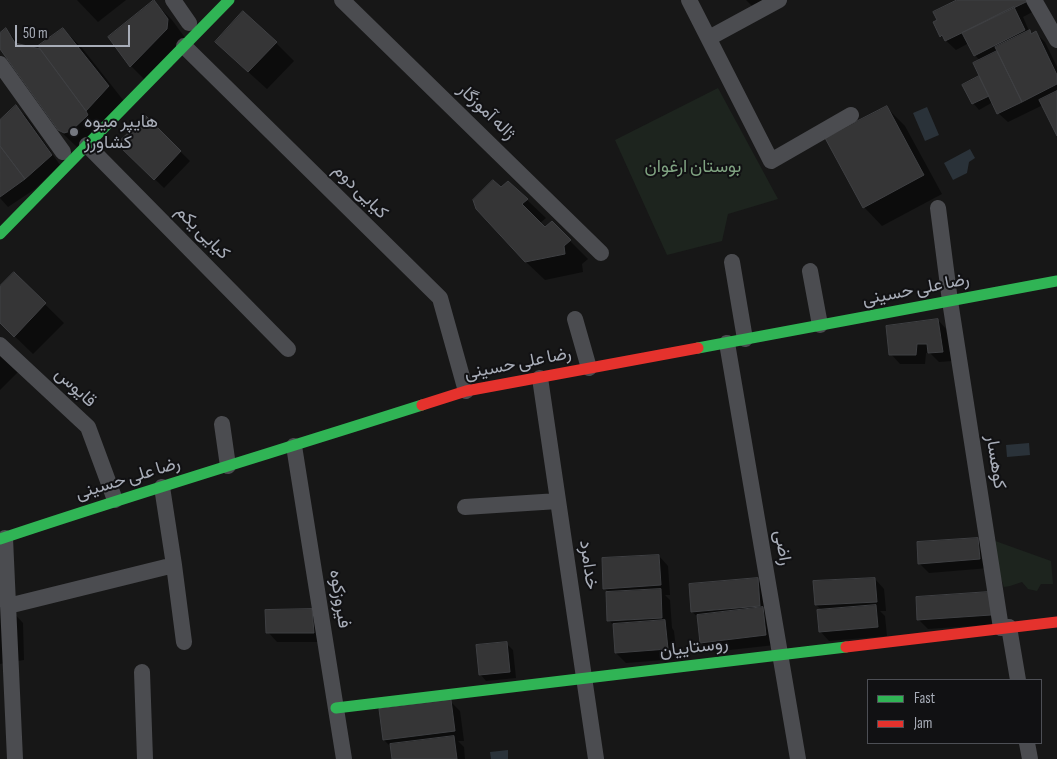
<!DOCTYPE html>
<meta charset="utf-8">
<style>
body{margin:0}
#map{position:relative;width:1057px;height:759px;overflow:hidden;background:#171717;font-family:"Sofia Sans Condensed",sans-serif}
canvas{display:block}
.legend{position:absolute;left:867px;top:679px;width:175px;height:65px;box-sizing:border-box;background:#111113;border:1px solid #4d4f55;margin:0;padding:6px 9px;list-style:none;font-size:15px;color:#a8adb8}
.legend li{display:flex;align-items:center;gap:10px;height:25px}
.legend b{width:25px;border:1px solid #4d4f55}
.scale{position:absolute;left:15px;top:25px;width:115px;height:22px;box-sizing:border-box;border:2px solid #a8adb8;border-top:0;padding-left:6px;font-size:15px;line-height:18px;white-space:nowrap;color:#a8adb8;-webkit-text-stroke:4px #111113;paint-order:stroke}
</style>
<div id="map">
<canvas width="1057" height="759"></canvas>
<ul class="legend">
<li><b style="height:6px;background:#30b455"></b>Fast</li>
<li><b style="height:6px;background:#e5322d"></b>Jam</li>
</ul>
<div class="scale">50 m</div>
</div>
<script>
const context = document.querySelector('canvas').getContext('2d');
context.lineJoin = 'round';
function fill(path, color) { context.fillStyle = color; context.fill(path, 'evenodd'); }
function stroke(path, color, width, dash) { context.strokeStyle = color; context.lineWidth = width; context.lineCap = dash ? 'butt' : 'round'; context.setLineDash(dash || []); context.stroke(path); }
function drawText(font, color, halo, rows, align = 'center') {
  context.font = font + ' "Sofia Sans Condensed",Vazirmatn,sans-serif'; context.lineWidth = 4; context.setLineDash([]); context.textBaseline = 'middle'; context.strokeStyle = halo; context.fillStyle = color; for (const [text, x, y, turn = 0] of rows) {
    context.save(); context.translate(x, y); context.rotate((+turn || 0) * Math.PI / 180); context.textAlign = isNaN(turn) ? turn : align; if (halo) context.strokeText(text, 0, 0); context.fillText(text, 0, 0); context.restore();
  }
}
const green = new Path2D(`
 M 718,88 L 778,199 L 728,214 L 722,241 L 667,255 L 615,140 Z
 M 987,538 L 1051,561 L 1053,584 L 1041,584 L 1037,591 L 1028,589 L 1022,582 L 1010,586 L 1004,587 Z`);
const water = new Path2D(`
 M 927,107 L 939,135 L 925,141 L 913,113 Z
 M 970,149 L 975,158 L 969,162 L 967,173 L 953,180 L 944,163 Z
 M 1029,443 L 1030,455 L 1007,457 L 1006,445 Z
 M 508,750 L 508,759 L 491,759 L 490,752 Z`);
const shadow = new Path2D(`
 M 77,0 L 126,0 L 98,22 Z
 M 746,0 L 775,0 L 756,10 Z
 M 960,0 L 1031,0 L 1036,10 L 1023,17 L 1030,33 L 1032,34 L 1036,33 L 1045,42 L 1057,67 L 1057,134 L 1043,105 L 1008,122 L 998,113 L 993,102 L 979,110 L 973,103 L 983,82 L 980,61 L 975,55 L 969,43 L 956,50 L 941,36 Z
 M 154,2 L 172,20 L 186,39 L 149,84 L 131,66 L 109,37 Z
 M 63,29 L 82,48 L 127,105 L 78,148 L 59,130 L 0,47 L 0,35 L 6,30 L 21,45 L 43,51 Z
 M 276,43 L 294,61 L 267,89 L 235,60 Z
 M 16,107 L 26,116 L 60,165 L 35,189 L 8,207 L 0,198 L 0,122 Z
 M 887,108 L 905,126 L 942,194 L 882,226 L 864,207 Z
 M 146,118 L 190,161 L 164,188 L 119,144 Z
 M 508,182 L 546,218 L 540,223 L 545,229 L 552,223 L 588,259 L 582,264 L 583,272 L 545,280 L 526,262 L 501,189 Z
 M 14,274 L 64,323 L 33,354 L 0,322 L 0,287 Z
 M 938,320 L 947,330 L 952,361 L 939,362 L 930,353 L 926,353 L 925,364 L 900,364 L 891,354 Z
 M 0,355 L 18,372 L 0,390 Z
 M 978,539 L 987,548 L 989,568 L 929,573 L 920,564 Z
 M 659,556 L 668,566 L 670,595 L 665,595 L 670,600 L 672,628 L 674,631 L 677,659 L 626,663 L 616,653 L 614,626 L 609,620 L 610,593 L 604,588 Z
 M 757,579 L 767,589 L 775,645 L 711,652 L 701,642 L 699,618 L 692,612 Z
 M 875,579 L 884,589 L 886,611 L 880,611 L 885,616 L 887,636 L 829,641 L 820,631 L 822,610 L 816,605 Z
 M 988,593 L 1000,624 L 928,629 L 919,620 Z
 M 5,604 L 23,623 L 24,660 L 0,664 L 0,605 Z
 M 312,611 L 321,620 L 323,642 L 277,642 L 268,632 Z
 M 507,644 L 513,650 L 516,678 L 486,681 L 480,674 Z
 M 451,702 L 460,711 L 464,741 L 458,741 L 464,747 L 465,759 L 393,759 L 392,748 L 384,740 Z`);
const building = new Path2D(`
 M 154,0 L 168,19 L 167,29 L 130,67 L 108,37 Z
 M 957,0 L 1027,0 L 1028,1 L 945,41 L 942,35 L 940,37 L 933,22 L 937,20 L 933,12 Z
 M 1014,7 L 1025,30 L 974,56 L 962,33 Z
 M 243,11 L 277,42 L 248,72 L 215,42 Z
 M 6,28 L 15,43 L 40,49 L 86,111 L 88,115 L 71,131 L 64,133 L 58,130 L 0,49 L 0,33 Z
 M 63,28 L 109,86 L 86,111 L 38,46 Z
 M 1030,30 L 1031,34 L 1036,31 L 1057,75 L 1057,84 L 1022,102 L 995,47 Z
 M 997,51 L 1022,102 L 997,114 L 973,63 Z
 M 979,76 L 989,96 L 972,104 L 962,85 Z
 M 1057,91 L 1057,136 L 1039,100 Z
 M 16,105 L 52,155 L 25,179 L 0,146 L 0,120 Z
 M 887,106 L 924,175 L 863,208 L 825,138 Z
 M 146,116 L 181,151 L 154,180 L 117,144 Z
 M 0,146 L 25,179 L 0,197 Z
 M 493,180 L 501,187 L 508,181 L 528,199 L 522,204 L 545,227 L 552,221 L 571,240 L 564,246 L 565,254 L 525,262 L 476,209 L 473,200 Z
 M 14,272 L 46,303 L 14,337 L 0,323 L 0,286 Z
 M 938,319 L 943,352 L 928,353 L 927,344 L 917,344 L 916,355 L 889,355 L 886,326 Z
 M 978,538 L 980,559 L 918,564 L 917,542 Z
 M 659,555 L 661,585 L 603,589 L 602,558 Z
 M 758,578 L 760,606 L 691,612 L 689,584 Z
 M 875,578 L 877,602 L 815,605 L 813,581 Z
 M 661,589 L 662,618 L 607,621 L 606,592 Z
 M 989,592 L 991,615 L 917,620 L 916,597 Z
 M 876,605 L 878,627 L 819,632 L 817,610 Z
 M 763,607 L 766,635 L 700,643 L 697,615 Z
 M 312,609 L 314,633 L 266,633 L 265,610 Z
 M 665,620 L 668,649 L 615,653 L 613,624 Z
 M 507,642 L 510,672 L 479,675 L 476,645 Z
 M 451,700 L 455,731 L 383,740 L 379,709 Z
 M 454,736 L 457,759 L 392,759 L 390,744 Z`);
const street = new Path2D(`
 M 173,0 L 189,23
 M 342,0 L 601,253
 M 689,0 L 771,161 L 851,115
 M 1034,0 L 1057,40
 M 709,38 L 779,0
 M 184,46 L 440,298 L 466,391
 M 0,64 L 63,152
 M 87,145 L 288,349
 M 938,208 L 950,301 L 1001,628
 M 732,262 L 745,339
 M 810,271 L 820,325
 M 575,319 L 589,368
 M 727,343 L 798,759
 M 0,345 L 88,427 L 115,500
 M 540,378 L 596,759
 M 222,424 L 228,466
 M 294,446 L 344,759
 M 162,487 L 174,565 L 184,642
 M 465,507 L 558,501
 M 5,538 L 15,759
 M 8,606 L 174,565
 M 1009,627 L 1018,680
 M 142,672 L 145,759
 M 1027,743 L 1030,759`);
const fast = new Path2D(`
 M 0,234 L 229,0
 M 698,348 L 1057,281
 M 0,539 C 140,492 281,450 422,405
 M 336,708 L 846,647`);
const jam = new Path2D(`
 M 422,405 L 466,391 L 698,348
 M 846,647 L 1057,622`);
const markers = [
 [74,132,5,"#757880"]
];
const streetNames = [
 ["ژاله آموزگار",486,112,44],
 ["کیایی دوم",360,192,45],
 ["کیایی یکم",202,233,45],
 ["رضا علی حسینی",916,290,-11],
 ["رضا علی حسینی",518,364,-11],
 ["قایوس",75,388,43],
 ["کوهسار",995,462,81],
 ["رضا علی حسینی",128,479,-17],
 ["راضی",782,548,80],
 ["خدامرد",588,565,82],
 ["فیروزکوه",339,599,81],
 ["روستاییان",694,648,-7]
];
const poiNames = [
 ["هایپر میوه",84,122],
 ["کشاورز",84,143]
];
const parkNames = [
 ["بوستان ارغوان",693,167]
];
fill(green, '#1d241e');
fill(water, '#2a3239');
fill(shadow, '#0007');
fill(building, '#353536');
stroke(building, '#3f4043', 1);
stroke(street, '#4b4c50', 16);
stroke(fast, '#30b455', 11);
stroke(jam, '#e5322d', 11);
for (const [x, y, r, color] of markers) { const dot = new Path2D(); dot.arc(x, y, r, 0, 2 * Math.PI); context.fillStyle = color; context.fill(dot); stroke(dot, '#111113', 2); }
drawText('18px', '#a8adb8', '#111113', streetNames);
drawText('18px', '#a8adb8', '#111113', poiNames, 'left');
drawText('18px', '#7fa381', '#111113', parkNames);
</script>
